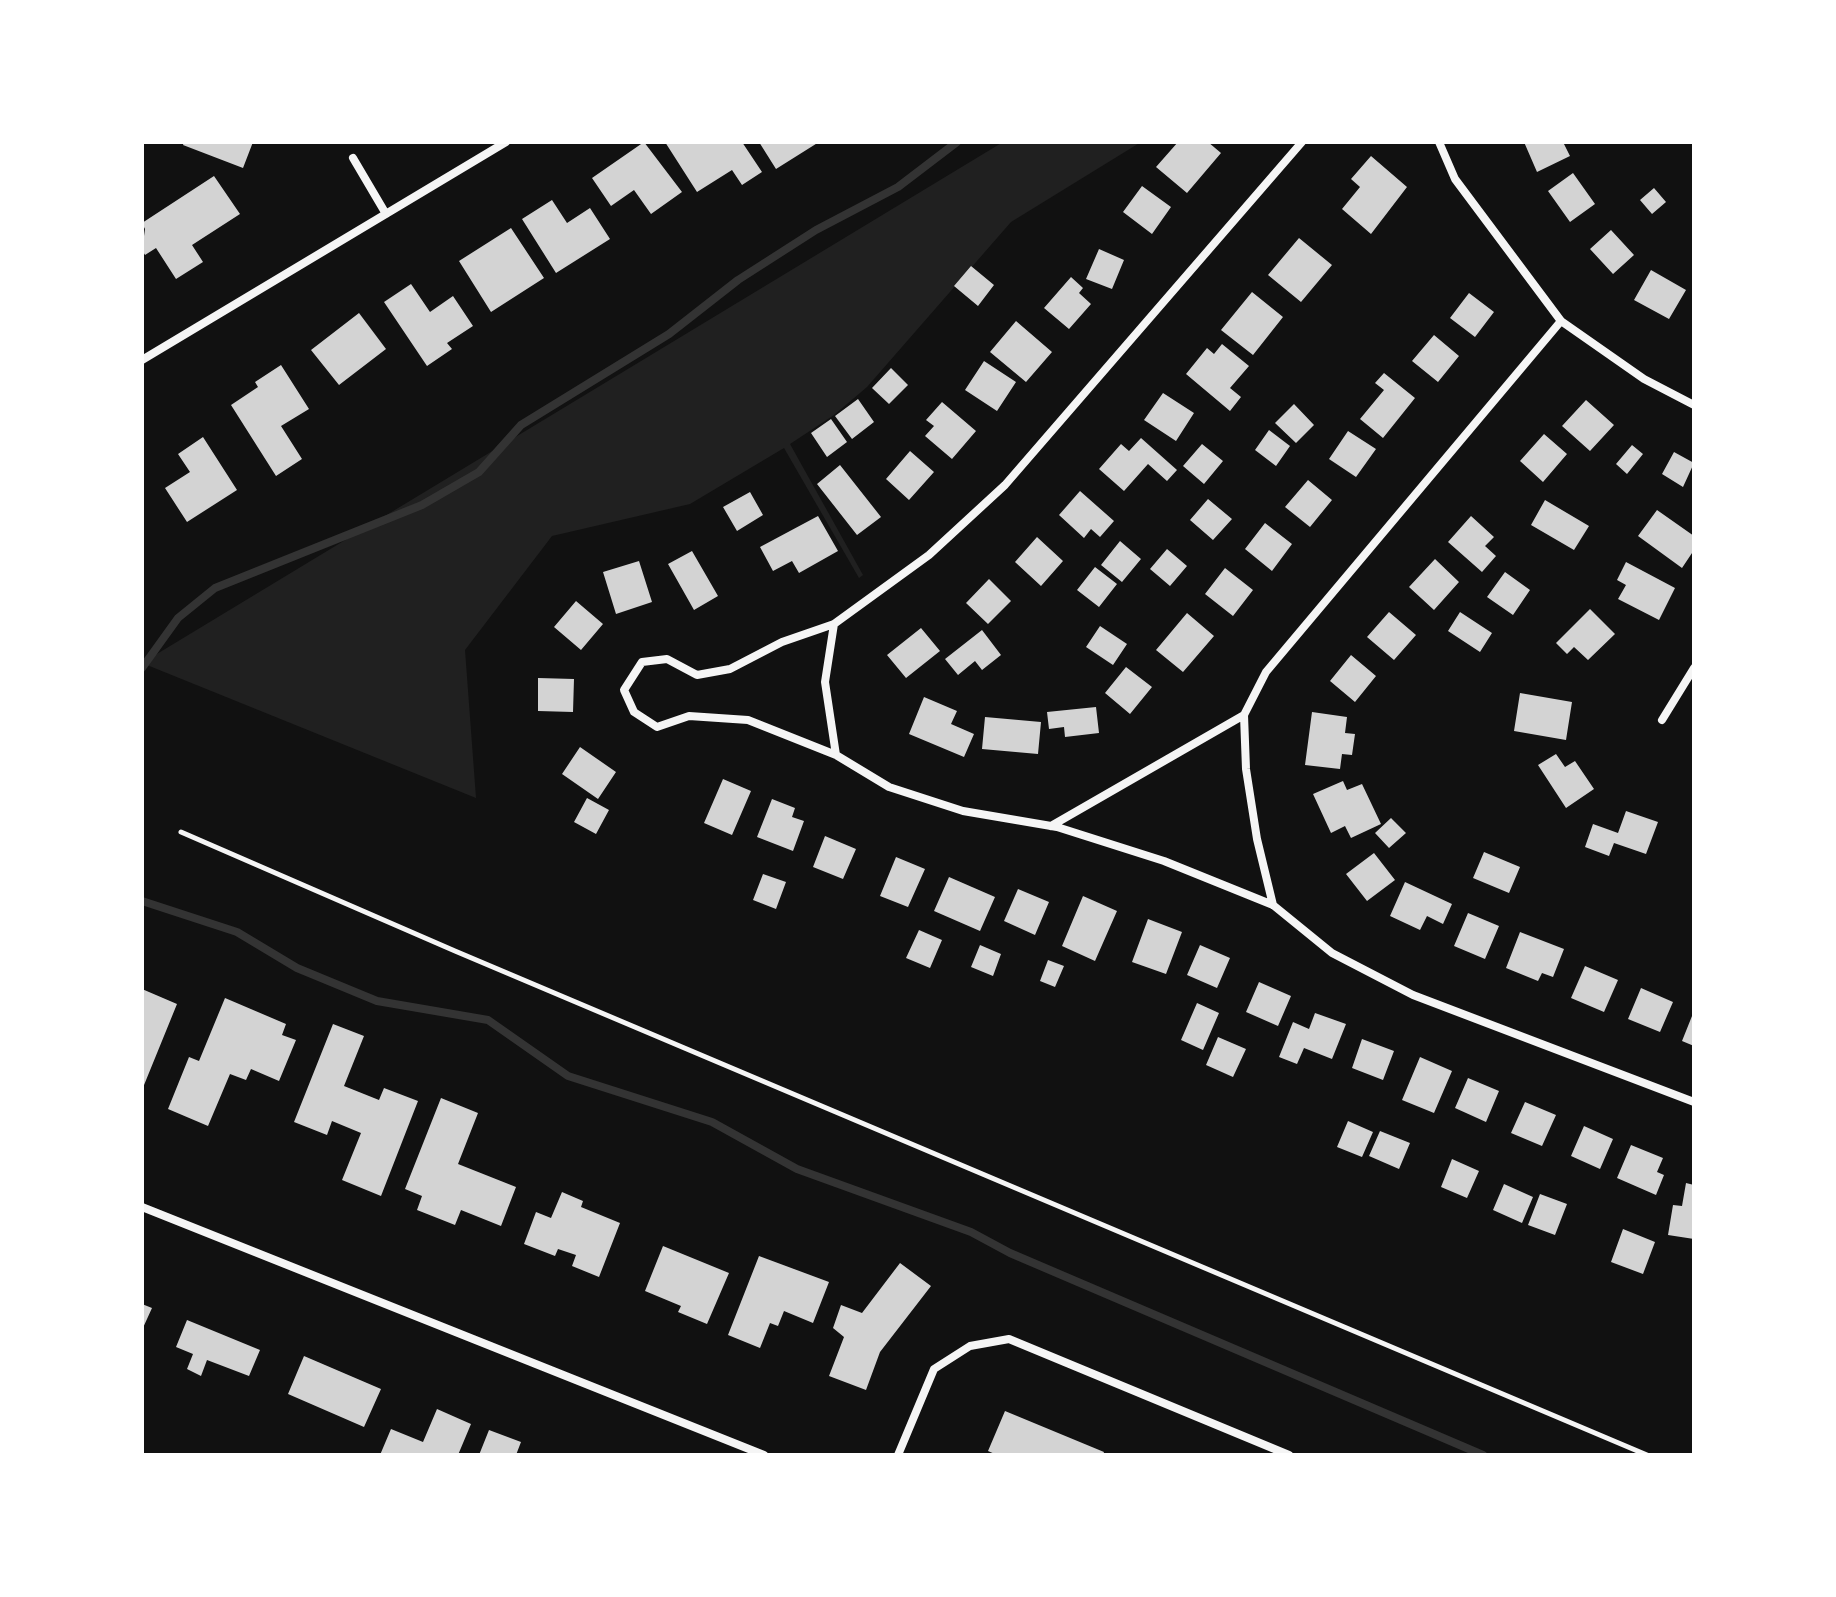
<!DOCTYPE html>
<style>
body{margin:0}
#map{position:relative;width:1836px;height:1597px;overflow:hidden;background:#111;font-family:"Libre Baskerville",serif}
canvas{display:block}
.frame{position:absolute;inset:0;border:144px solid #fff;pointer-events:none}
</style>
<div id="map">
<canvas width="1836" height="1597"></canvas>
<div class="frame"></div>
</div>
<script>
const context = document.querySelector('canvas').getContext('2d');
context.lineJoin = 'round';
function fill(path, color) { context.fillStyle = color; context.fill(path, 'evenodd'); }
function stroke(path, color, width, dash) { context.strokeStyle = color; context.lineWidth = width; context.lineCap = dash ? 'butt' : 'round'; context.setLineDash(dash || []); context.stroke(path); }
const green = new Path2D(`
 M 1003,142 L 1141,142 L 1011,222 L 867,387 L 834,415 L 790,444 L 863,575 L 859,578 L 784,448 L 690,504 L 552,536 L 465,650 L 476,798 L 142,663 Z`);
const stream = new Path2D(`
 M 142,668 L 178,618 L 215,588 L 422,505 L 479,472 L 521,425 L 669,334 L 738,280 L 816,230 L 898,187 L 957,142
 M 142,901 L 237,932 L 297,968 L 377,1001 L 488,1020 L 568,1076 L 712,1122 L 797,1169 L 971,1232 L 1010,1253 L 1483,1455`);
const building = new Path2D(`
 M 184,142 L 253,142 L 243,168 L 183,145 Z
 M 644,142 L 682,192 L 651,214 L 634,190 L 611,206 L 592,178 Z
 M 665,142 L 742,142 L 762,172 L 742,185 L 732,170 L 697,192 Z
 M 759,142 L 819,142 L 776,169 Z
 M 1178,142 L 1208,142 L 1221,153 L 1187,193 L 1156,167 Z
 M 1524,142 L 1563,142 L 1570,156 L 1537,172 Z
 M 1371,156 L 1407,187 L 1371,234 L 1342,209 L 1360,187 L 1351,179 Z
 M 1573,173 L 1595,204 L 1570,222 L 1548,191 Z
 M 214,176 L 240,214 L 192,245 L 203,262 L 176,279 L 156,248 L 145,255 L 142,250 L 145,229 L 142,223 Z
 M 1142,186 L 1171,207 L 1152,234 L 1123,212 Z
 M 1654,188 L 1666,202 L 1652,214 L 1640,200 Z
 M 552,200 L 567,223 L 590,208 L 610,239 L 556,273 L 522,219 Z
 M 511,228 L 544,278 L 491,312 L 459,261 Z
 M 1611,230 L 1634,255 L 1613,274 L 1590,249 Z
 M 1299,238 L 1332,265 L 1301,302 L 1268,275 Z
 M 1099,249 L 1124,260 L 1112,289 L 1086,279 Z
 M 971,266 L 994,285 L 978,306 L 954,286 Z
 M 1651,270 L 1686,290 L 1669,319 L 1634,300 Z
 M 1071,277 L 1083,288 L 1079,293 L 1091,304 L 1069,329 L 1044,308 Z
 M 411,284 L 430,312 L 453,296 L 473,326 L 447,343 L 452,349 L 427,366 L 384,302 Z
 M 1252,292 L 1283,317 L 1253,355 L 1221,330 Z
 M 1469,293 L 1494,312 L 1475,337 L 1450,318 Z
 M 359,313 L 386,349 L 339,385 L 311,350 Z
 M 1016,321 L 1052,352 L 1026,382 L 990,352 Z
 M 1434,335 L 1459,356 L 1438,382 L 1412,361 Z
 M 1222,344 L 1249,366 L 1230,388 L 1241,397 L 1230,411 L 1186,374 L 1207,348 L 1214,354 Z
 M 984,361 L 1016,382 L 997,411 L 965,390 Z
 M 281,365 L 309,409 L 281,426 L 302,459 L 276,476 L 231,405 L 258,387 L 255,382 Z
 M 891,368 L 908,385 L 889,404 L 872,388 Z
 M 1384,373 L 1415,398 L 1383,438 L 1360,419 L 1384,390 L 1375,383 Z
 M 1163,393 L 1194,413 L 1176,441 L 1144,420 Z
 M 858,399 L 874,422 L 852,439 L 835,416 Z
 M 1586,400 L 1614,425 L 1590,451 L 1562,426 Z
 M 942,402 L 976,431 L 952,459 L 925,436 L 934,426 L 926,420 Z
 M 1294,404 L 1314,425 L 1296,443 L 1275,423 Z
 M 831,419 L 847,442 L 827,457 L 811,433 Z
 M 1269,430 L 1290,446 L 1276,466 L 1255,450 Z
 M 1348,431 L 1376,449 L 1356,477 L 1329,459 Z
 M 1544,434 L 1567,454 L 1543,482 L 1520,461 Z
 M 203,437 L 237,490 L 187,522 L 165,488 L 190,472 L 178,454 Z
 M 1141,438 L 1177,470 L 1167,481 L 1148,464 L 1124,491 L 1099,469 L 1121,444 L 1129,451 Z
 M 1202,444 L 1223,461 L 1204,484 L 1183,466 Z
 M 1632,445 L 1643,454 L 1627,474 L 1616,464 Z
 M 910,451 L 934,472 L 909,500 L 886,479 Z
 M 1674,452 L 1694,463 L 1683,487 L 1662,474 Z
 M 840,465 L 881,517 L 857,535 L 817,484 Z
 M 1308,480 L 1332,500 L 1310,527 L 1285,507 Z
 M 1080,491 L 1114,521 L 1100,537 L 1091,529 L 1084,538 L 1059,515 Z
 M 750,492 L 763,515 L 737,531 L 723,507 Z
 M 1208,499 L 1232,519 L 1213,540 L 1190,520 Z
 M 1545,500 L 1589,526 L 1574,550 L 1531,525 Z
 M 1657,510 L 1694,536 L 1694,550 L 1682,568 L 1638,536 Z
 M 818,516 L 838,551 L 799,573 L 792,561 L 773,571 L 760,547 Z
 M 1471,516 L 1494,537 L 1485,546 L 1496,556 L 1482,572 L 1448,542 Z
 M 1265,523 L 1292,544 L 1272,571 L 1245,549 Z
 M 1037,537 L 1063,561 L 1041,586 L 1015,562 Z
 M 1120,541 L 1141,559 L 1122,582 L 1101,565 Z
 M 1167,549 L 1187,566 L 1170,586 L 1150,569 Z
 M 692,551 L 718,596 L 694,610 L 668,564 Z
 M 1435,559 L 1459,582 L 1434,610 L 1409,587 Z
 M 639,561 L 652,602 L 616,614 L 603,572 Z
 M 1626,562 L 1675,588 L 1659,620 L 1618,599 L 1626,585 L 1617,580 Z
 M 1095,567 L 1117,584 L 1099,607 L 1077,590 Z
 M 1225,568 L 1253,590 L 1233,616 L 1205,594 Z
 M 1505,572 L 1530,590 L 1513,615 L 1487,597 Z
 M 989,579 L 1011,601 L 988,624 L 966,603 Z
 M 576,601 L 603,624 L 581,650 L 554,627 Z
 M 1590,609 L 1615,634 L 1588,660 L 1574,647 L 1567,654 L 1556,643 Z
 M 1389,612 L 1416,635 L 1394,660 L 1367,637 Z
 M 1460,612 L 1492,633 L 1480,652 L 1448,631 Z
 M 1187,613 L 1214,636 L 1183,672 L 1156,650 Z
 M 1100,626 L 1127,644 L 1113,665 L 1086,647 Z
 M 921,628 L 940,651 L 906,678 L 887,655 Z
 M 982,630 L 1001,655 L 982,670 L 975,661 L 958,675 L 945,659 Z
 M 1351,655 L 1376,676 L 1355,702 L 1330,681 Z
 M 1126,667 L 1152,687 L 1130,714 L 1105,693 Z
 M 538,678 L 574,679 L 573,712 L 538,711 Z
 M 1520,693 L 1572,702 L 1566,740 L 1514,731 Z
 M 924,697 L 957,711 L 951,724 L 974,734 L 964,757 L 909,734 Z
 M 1096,707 L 1099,733 L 1065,737 L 1064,727 L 1049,729 L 1047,712 Z
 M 1312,712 L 1347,717 L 1345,733 L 1355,734 L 1352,755 L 1342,754 L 1340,769 L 1305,765 Z
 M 985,717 L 1041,722 L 1038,754 L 982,749 Z
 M 580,747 L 616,772 L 598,799 L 562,774 Z
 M 1556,754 L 1565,767 L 1575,761 L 1594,789 L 1566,808 L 1538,765 Z
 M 723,779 L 751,791 L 732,835 L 704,823 Z
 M 1343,781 L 1347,790 L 1362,784 L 1381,824 L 1351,838 L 1345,826 L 1331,833 L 1313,794 Z
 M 587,798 L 609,810 L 596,834 L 574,822 Z
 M 772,799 L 795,808 L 792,817 L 804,821 L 793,851 L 757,837 Z
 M 1626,811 L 1658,822 L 1646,854 L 1614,843 L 1609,856 L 1585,847 L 1593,824 L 1618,833 Z
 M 1391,818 L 1406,833 L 1389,848 L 1375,833 Z
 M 825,836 L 856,849 L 843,879 L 813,867 Z
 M 1484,852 L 1520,867 L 1509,893 L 1473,878 Z
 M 1374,853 L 1395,880 L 1367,901 L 1346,874 Z
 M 896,857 L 925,869 L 908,907 L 880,896 Z
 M 763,874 L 786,882 L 776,909 L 753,900 Z
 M 949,877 L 995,897 L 980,931 L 934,911 Z
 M 1405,882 L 1452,904 L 1443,924 L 1427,916 L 1420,930 L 1390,916 Z
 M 1018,889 L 1049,902 L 1035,935 L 1004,921 Z
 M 1083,896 L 1117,911 L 1095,961 L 1062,946 Z
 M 1468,913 L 1499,926 L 1485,959 L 1454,946 Z
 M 1148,919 L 1182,932 L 1166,974 L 1132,962 Z
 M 919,930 L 942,940 L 930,968 L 906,958 Z
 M 1520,932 L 1564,949 L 1553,977 L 1542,973 L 1538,981 L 1506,968 Z
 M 980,945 L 1001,954 L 993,976 L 971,967 Z
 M 1200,945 L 1230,958 L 1217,988 L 1187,975 Z
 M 1048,960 L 1064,966 L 1055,987 L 1040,981 Z
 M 1585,966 L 1618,980 L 1604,1012 L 1571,998 Z
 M 1259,982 L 1291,996 L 1278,1026 L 1246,1012 Z
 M 1641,988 L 1673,1002 L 1660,1032 L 1628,1019 Z
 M 142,989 L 177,1004 L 142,1090 Z
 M 225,998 L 286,1024 L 282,1035 L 296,1040 L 279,1081 L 251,1069 L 246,1080 L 230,1074 L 208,1126 L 168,1109 L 189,1057 L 199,1061 Z
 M 1197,1003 L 1219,1013 L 1203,1050 L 1181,1040 Z
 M 1694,1011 L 1694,1046 L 1682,1041 Z
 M 1315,1013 L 1346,1024 L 1332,1059 L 1304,1048 L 1297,1064 L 1279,1057 L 1293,1022 L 1309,1029 Z
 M 333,1024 L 364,1036 L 344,1086 L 379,1100 L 384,1088 L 418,1101 L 381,1196 L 342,1180 L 361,1133 L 332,1121 L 327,1135 L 294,1122 Z
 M 1218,1037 L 1246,1049 L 1233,1077 L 1206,1065 Z
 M 1362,1039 L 1394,1051 L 1383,1080 L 1352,1068 Z
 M 1420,1057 L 1452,1071 L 1434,1113 L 1402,1100 Z
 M 1468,1078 L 1499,1091 L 1486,1122 L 1455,1108 Z
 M 441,1098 L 478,1113 L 458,1164 L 516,1187 L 501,1226 L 461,1210 L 455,1225 L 417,1210 L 422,1196 L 405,1189 Z
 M 1525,1102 L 1556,1115 L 1542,1146 L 1511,1133 Z
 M 1348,1121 L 1373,1132 L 1362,1157 L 1337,1147 Z
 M 1584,1126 L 1613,1139 L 1600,1169 L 1571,1156 Z
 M 1380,1131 L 1410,1143 L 1399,1169 L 1369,1156 Z
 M 1631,1145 L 1663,1158 L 1657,1172 L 1664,1175 L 1656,1195 L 1617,1178 Z
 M 1452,1159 L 1479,1171 L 1467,1198 L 1441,1187 Z
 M 1686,1183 L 1694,1185 L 1694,1239 L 1668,1235 L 1673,1205 L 1682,1206 Z
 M 1504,1184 L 1533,1197 L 1522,1223 L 1493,1210 Z
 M 562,1192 L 583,1201 L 581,1207 L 620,1223 L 599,1277 L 572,1266 L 576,1255 L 558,1249 L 555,1256 L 524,1244 L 536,1212 L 551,1218 Z
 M 1540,1194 L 1567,1204 L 1555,1235 L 1528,1225 Z
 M 1623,1229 L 1655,1242 L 1643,1274 L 1611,1262 Z
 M 663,1246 L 729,1273 L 707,1324 L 678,1312 L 681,1306 L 645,1291 Z
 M 759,1256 L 829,1282 L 813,1323 L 784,1311 L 778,1326 L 770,1323 L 760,1348 L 728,1335 Z
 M 900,1263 L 931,1286 L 880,1352 L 866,1390 L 829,1376 L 844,1337 L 833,1328 L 841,1305 L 862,1313 Z
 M 142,1304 L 152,1308 L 142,1330 Z
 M 187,1320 L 260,1350 L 249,1376 L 207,1360 L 201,1376 L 187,1369 L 193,1354 L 176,1347 Z
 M 304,1356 L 381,1389 L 364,1427 L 288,1394 Z
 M 437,1409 L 471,1424 L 458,1455 L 380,1455 L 391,1429 L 423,1442 Z
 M 1005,1411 L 1104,1452 L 1103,1455 L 997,1455 L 988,1451 Z
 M 489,1430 L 521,1442 L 516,1455 L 479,1455 Z`);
const path = new Path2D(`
 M 181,832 L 455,951 L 1647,1455`);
const minor = new Path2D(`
 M 1302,142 L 1005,485 L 929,555 L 834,624 L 782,642 L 730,669 L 697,675 L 667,659 L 642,662 L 624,690 L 634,712 L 657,727 L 689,716 L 748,720 L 836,755 L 889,787 L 963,811 L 1057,827 L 1164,861 L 1273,905 L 1332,953 L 1413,995 L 1694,1102
 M 1439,142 L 1455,179 L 1561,321 L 1644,379 L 1694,405
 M 353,158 L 386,214
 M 142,360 L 506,142
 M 834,624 L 825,682 L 836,755
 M 1662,720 L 1694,668
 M 1051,826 L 1244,715
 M 1273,905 L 1257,839 L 1246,769 L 1244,715 L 1266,672 L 1561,321
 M 142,1207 L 764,1455
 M 898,1455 L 934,1369 L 970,1346 L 1009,1339 L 1289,1455`);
fill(green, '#202020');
stroke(stream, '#333', 8);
fill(building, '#d3d3d3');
stroke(path, '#f5f5f5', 5);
stroke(minor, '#f5f5f5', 8);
</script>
